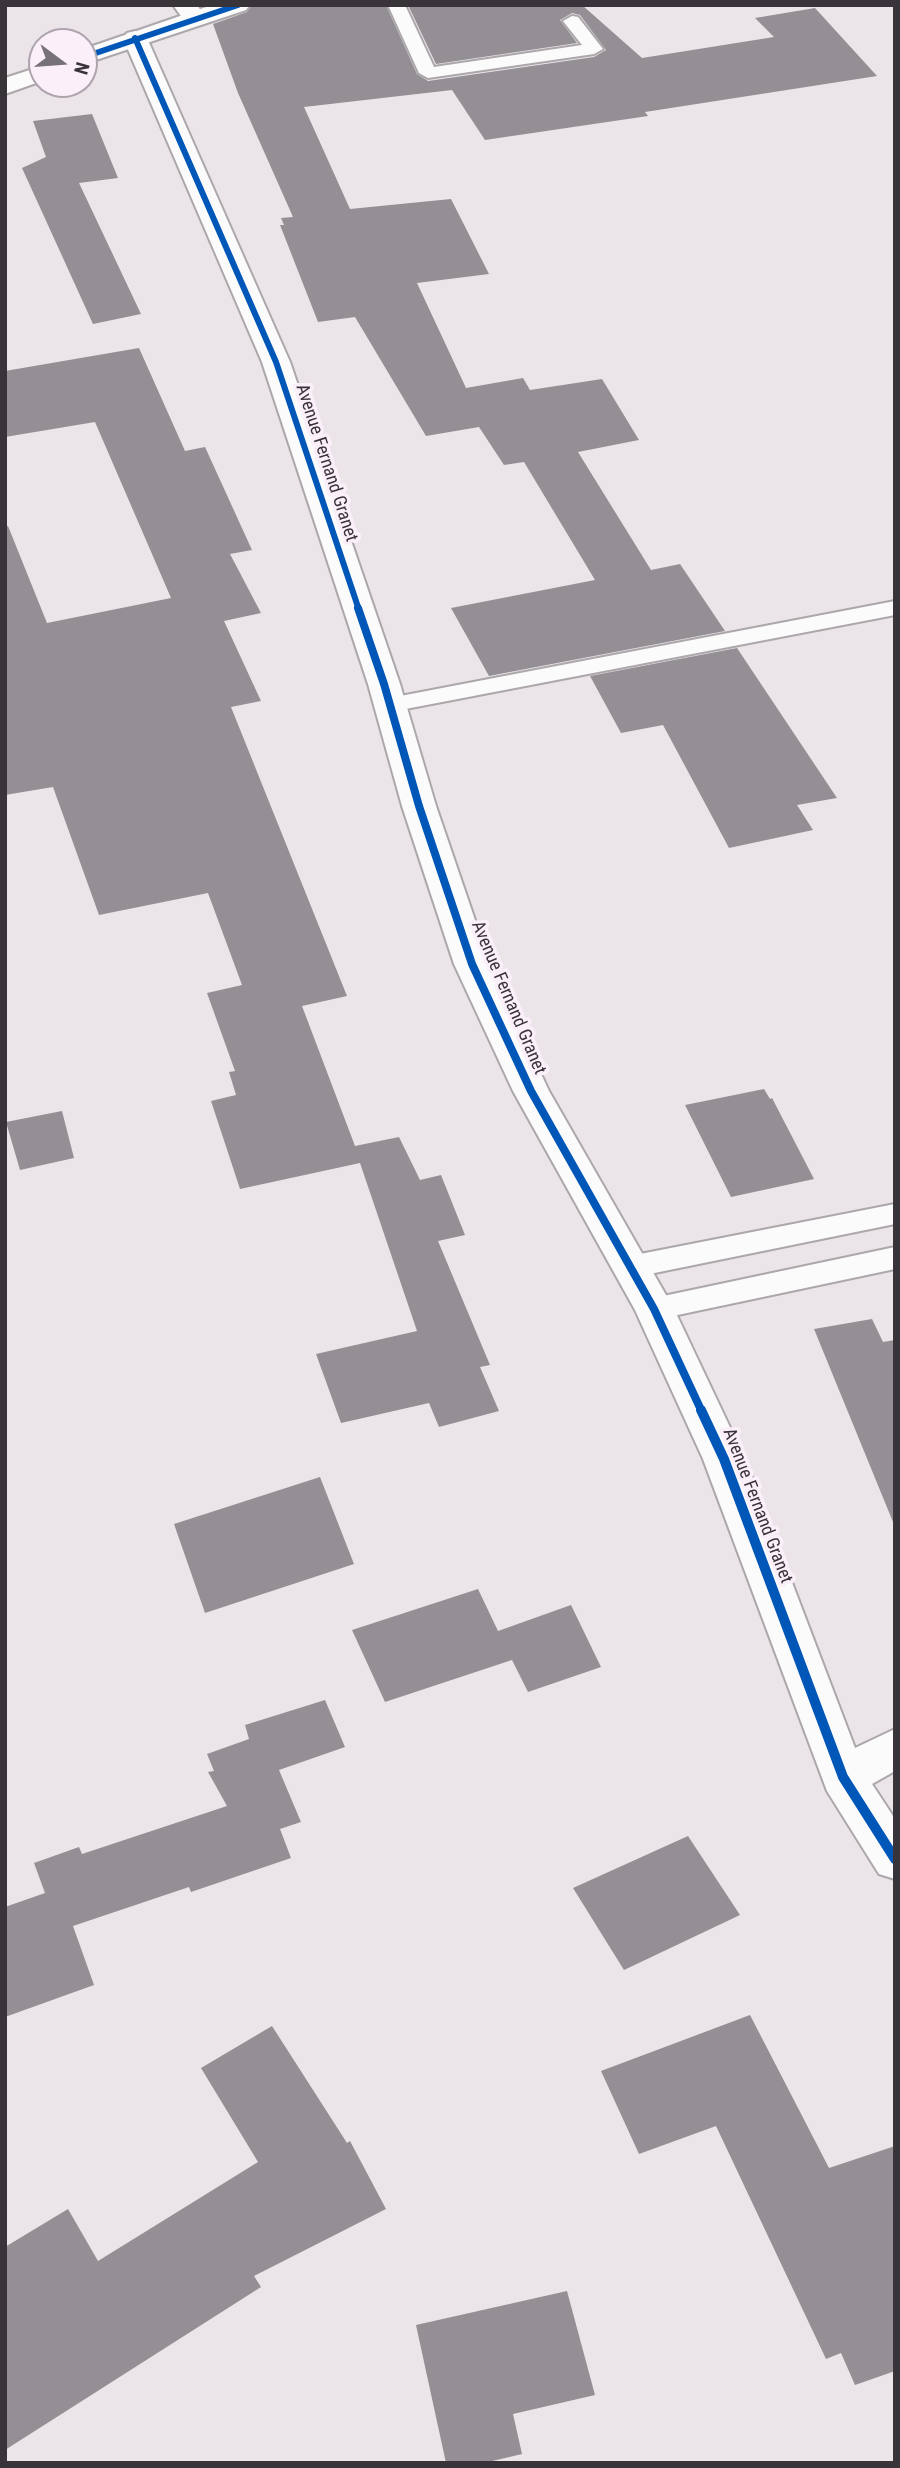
<!DOCTYPE html>
<style>
body{margin:0}
#map{position:relative;width:900px;height:2468px;overflow:hidden;background:#ebe5ea;font-family:"Roboto Condensed",sans-serif}
canvas{display:block}
.frame{position:absolute;inset:0;border:7px solid #393439;pointer-events:none}
.north{position:absolute;left:28px;top:28px;width:70px;height:70px;box-sizing:border-box;background:#fbeffa;border:2px solid #ada4ad;border-radius:50%;rotate:106deg;font-size:19px;font-weight:700;line-height:28px;text-align:center;color:#393439}
.north::after{content:'';display:block;margin:auto;width:24px;height:32px;background:#777277;clip-path:polygon(50% 0,100% 100%,50% 72%,0 100%)}
</style>
<div id="map">
<canvas width="900" height="2468"></canvas>
<div class="frame"></div>
<div class="north">N</div>
</div>
<script>
const context = document.querySelector('canvas').getContext('2d');
context.lineJoin = 'round';
function fill(path, color) { context.fillStyle = color; context.fill(path, 'evenodd'); }
function stroke(path, color, width, dash) { context.strokeStyle = color; context.lineWidth = width; context.lineCap = dash ? 'butt' : 'round'; context.setLineDash(dash || []); context.stroke(path); }
function drawText(font, color, halo, rows, align = 'center') {
  context.font = font + ' "Roboto Condensed",sans-serif'; context.lineWidth = 7; context.setLineDash([]); context.textBaseline = 'middle'; context.strokeStyle = halo; context.fillStyle = color; for (const [text, x, y, turn = 0] of rows) {
    context.save(); context.translate(x, y); context.rotate((+turn || 0) * Math.PI / 180); context.textAlign = isNaN(turn) ? turn : align; if (halo) context.strokeText(text, 0, 0); context.fillText(text, 0, 0); context.restore();
  }
}
const building = new Path2D(`
 M 252,5 L 386,5 L 417,74 L 428,81 L 594,57 L 606,50 L 580,15 L 572,13 L 560,20 L 577,43 L 436,64 L 408,5 L 582,5 L 642,58 L 774,37 L 755,18 L 815,8 L 877,76 L 645,112 L 648,116 L 485,140 L 452,90 L 304,107 L 350,209 L 451,199 L 489,274 L 417,283 L 466,388 L 523,378 L 530,390 L 602,379 L 639,440 L 578,452 L 651,570 L 680,564 L 725,631 L 489,676 L 451,608 L 595,580 L 524,462 L 504,465 L 479,427 L 426,436 L 355,317 L 318,322 L 280,225 L 284,225 L 281,218 L 293,217 L 238,93 L 213,24 L 247,12 Z
 M 92,114 L 118,178 L 79,183 L 141,314 L 93,324 L 22,168 L 46,157 L 33,121 Z
 M 139,348 L 185,451 L 205,447 L 252,550 L 230,554 L 261,613 L 224,621 L 261,701 L 231,707 L 347,996 L 302,1006 L 355,1146 L 399,1137 L 420,1180 L 441,1175 L 465,1235 L 438,1241 L 490,1365 L 480,1367 L 499,1411 L 439,1427 L 429,1403 L 341,1423 L 316,1354 L 417,1331 L 360,1163 L 240,1189 L 211,1101 L 236,1095 L 229,1072 L 235,1071 L 207,993 L 242,985 L 208,893 L 99,915 L 53,787 L 5,795 L 5,527 L 8,526 L 47,623 L 171,598 L 95,422 L 5,437 L 5,371 Z
 M 737,648 L 837,798 L 797,805 L 813,830 L 729,848 L 663,725 L 621,733 L 590,676 Z
 M 764,1089 L 770,1099 L 772,1098 L 814,1179 L 731,1197 L 685,1105 Z
 M 62,1111 L 74,1158 L 20,1170 L 6,1122 Z
 M 872,1319 L 883,1342 L 895,1340 L 893,1522 L 814,1329 Z
 M 320,1477 L 354,1564 L 205,1613 L 174,1524 Z
 M 478,1589 L 498,1631 L 571,1605 L 601,1667 L 528,1692 L 512,1660 L 385,1702 L 352,1630 Z
 M 325,1700 L 345,1747 L 279,1770 L 301,1822 L 280,1829 L 291,1858 L 191,1892 L 189,1887 L 73,1926 L 94,1985 L 5,2017 L 5,1907 L 45,1893 L 34,1863 L 79,1847 L 82,1854 L 227,1806 L 208,1772 L 214,1771 L 207,1754 L 249,1739 L 245,1725 Z
 M 688,1836 L 740,1915 L 624,1970 L 573,1888 Z
 M 750,2015 L 829,2168 L 895,2146 L 895,2371 L 855,2385 L 841,2353 L 826,2359 L 716,2126 L 639,2154 L 601,2071 Z
 M 272,2026 L 347,2143 L 350,2141 L 386,2209 L 254,2276 L 261,2287 L 5,2450 L 5,2247 L 68,2209 L 98,2261 L 258,2162 L 201,2068 Z
 M 567,2291 L 595,2395 L 513,2414 L 522,2454 L 484,2463 L 446,2463 L 416,2325 Z`);
const lane = new Path2D(`
 M 388,5 L 405,5 L 434,67 L 582,45 L 563,21 L 572,16 L 578,17 L 603,49 L 594,54 L 428,78 L 419,73 Z
 M 895,601 L 895,615 L 390,712 L 382,710 L 378,705 L 382,700 L 390,698 Z
 M 895,1204 L 895,1224 L 630,1278 L 620,1275 L 616,1267 L 620,1259 L 630,1256 Z
 M 895,1247 L 895,1269 L 654,1320 L 644,1317 L 640,1309 L 644,1301 L 654,1298 Z`);
const street = new Path2D(`
 M 173,5 L 197,5 L 206,18 L 202,23 L 186,23 Z
 M 135,31 L 143,33 L 147,38 L 290,362 L 400,684 L 436,806 L 490,964 L 549,1091 L 674,1309 L 745,1459 L 855,1748 L 895,1729 L 895,1771 L 872,1784 L 895,1819 L 895,1879 L 879,1874 L 827,1791 L 703,1459 L 635,1310 L 513,1091 L 454,964 L 402,806 L 368,684 L 262,362 L 123,38 L 127,33 Z`);
const primary = new Path2D(`
 M 212,5 L 250,5 L 246,10 L 84,64 L 84,49 Z
 M 42,66 L 42,81 L 5,94 L 5,78 Z`);
const cyclewayFar2 = new Path2D(`
 M 135,38 L 276,362 L 359,610
 M 84,57 L 238,5`);
const cyclewayFar1 = new Path2D(`
 M 358,608 L 384,684 L 419,806 L 472,964 L 531,1091 L 654,1309 L 702,1412`);
const cycleway = new Path2D(`
 M 701,1410 L 724,1459 L 843,1777 L 895,1859`);
const streetNames = [
 ["Avenue Fernand Granet",326,463,72],
 ["Avenue Fernand Granet",508,998,67],
 ["Avenue Fernand Granet",757,1506,69]
];
fill(building, '#948f94');
stroke(lane, '#aca7ab', 4);
stroke(street, '#aca7ab', 4);
stroke(primary, '#aca7ab', 4);
fill(lane, '#fcfbfc');
fill(street, '#fcfbfc');
fill(primary, '#fcfbfc');
stroke(cyclewayFar2, '#0057b8', 6);
stroke(cyclewayFar1, '#0057b8', 8);
stroke(cycleway, '#0057b8', 10);
drawText('18px', '#393439', '#fbeffa', streetNames);
</script>
